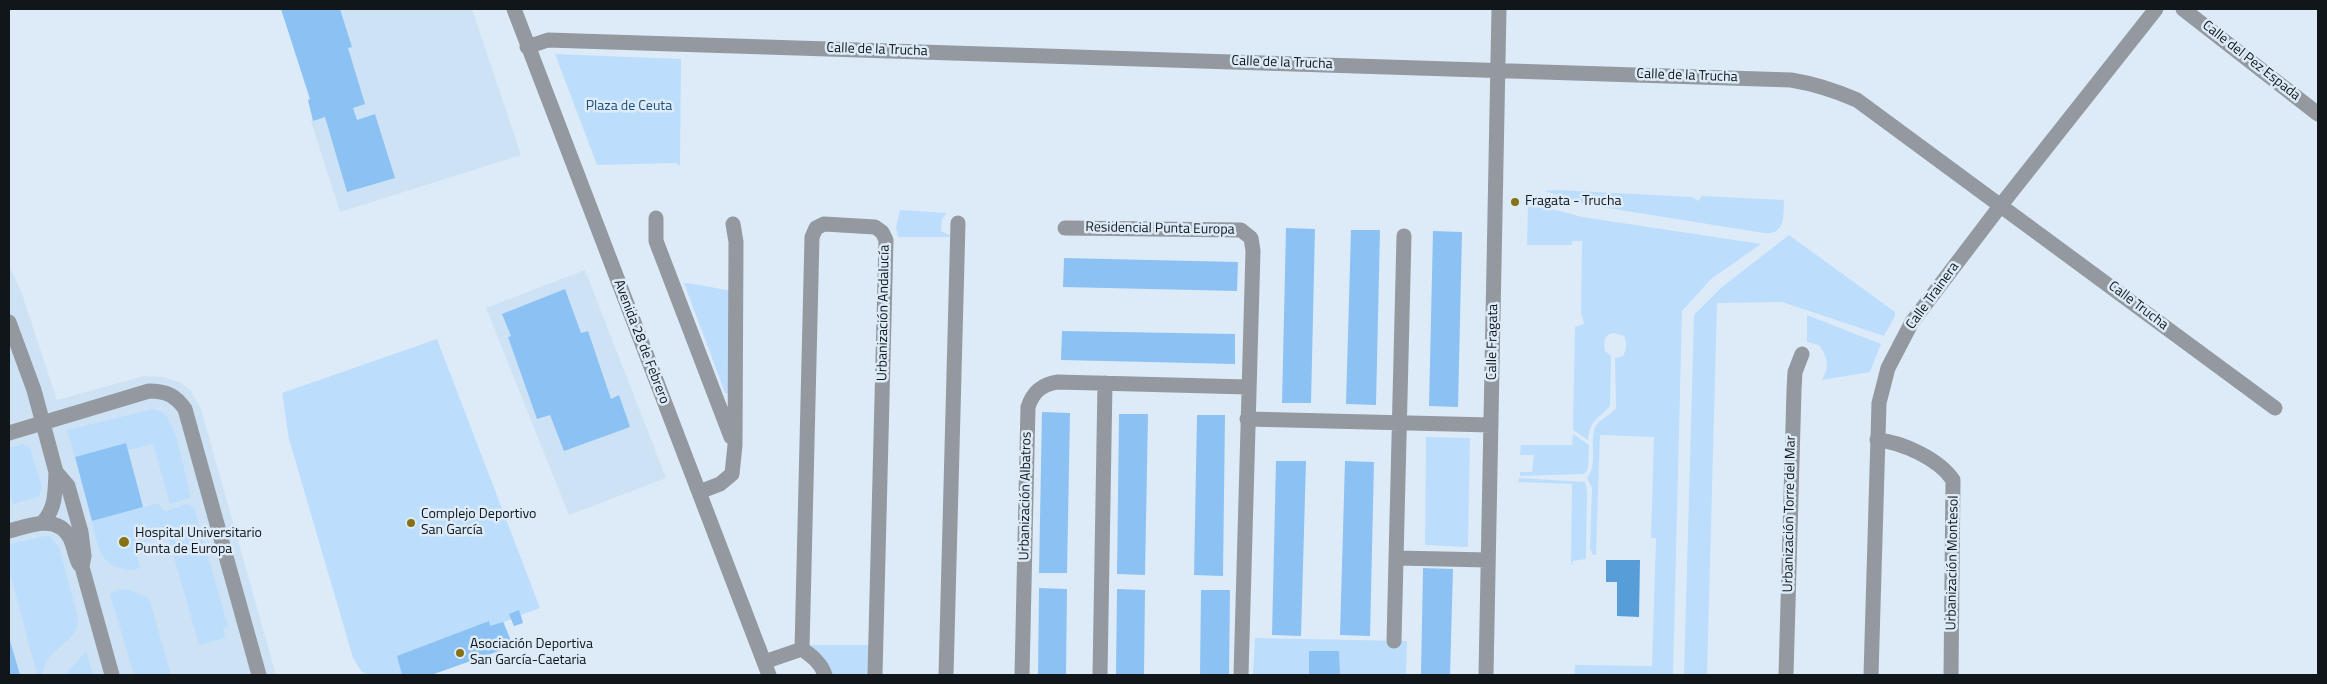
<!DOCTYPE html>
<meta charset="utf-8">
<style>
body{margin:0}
#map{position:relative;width:2327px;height:684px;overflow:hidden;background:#ddebf8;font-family:"Titillium Web",sans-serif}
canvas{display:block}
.frame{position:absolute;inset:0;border:10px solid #11161a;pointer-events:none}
</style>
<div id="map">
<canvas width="2327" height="684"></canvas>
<div class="frame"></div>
</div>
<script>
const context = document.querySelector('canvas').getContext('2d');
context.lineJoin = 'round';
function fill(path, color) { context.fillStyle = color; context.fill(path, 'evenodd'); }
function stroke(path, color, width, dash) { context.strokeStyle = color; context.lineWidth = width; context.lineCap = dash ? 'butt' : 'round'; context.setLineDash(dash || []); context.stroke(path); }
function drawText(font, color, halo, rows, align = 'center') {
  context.font = font + ' "Titillium Web",sans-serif'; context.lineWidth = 5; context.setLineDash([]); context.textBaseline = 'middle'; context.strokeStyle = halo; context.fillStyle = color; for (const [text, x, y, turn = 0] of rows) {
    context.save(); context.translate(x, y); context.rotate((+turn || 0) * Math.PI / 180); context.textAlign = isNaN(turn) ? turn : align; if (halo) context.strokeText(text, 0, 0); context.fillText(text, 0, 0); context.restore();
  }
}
const built = new Path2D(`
 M 281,9 L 472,9 L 521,155 L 340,212 L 311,121 L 313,120 L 308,100 L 310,99 Z
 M 9,265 L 22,294 L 57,400 L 144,376 L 164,377 L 181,383 L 191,391 L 201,409 L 276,675 L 9,675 Z
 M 585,270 L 666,478 L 569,515 L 486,308 Z`);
const green = new Path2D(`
 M 555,54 L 681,59 L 680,166 L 676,163 L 597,165 Z
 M 1558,190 L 1692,197 L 1698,201 L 1702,196 L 1784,200 C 1783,216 1786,235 1764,233 L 1595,206 L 1544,191 Z
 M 1528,206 L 1556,210 L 1582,217 L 1761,244 L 1711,279 L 1682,311 L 1673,675 L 1574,675 L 1575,665 L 1652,666 L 1656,538 L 1651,538 L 1654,437 L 1600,435 L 1596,555 L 1593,555 L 1590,548 L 1592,488 L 1587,478 C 1598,465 1590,446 1594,431 C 1596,420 1610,416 1616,408 L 1615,358 L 1623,356 C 1627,349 1627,344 1624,336 L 1614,333 C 1604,334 1603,342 1605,351 L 1611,356 L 1610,406 C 1597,421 1591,418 1588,440 L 1573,430 L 1575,327 L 1584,324 L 1581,313 L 1582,241 L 1572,241 L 1572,245 L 1527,245 Z
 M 900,210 L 947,213 L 942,219 L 941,231 L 953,237 L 898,237 L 896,227 Z
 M 1789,235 L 1895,312 L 1895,316 L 1884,336 L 1782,302 L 1717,303 L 1707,675 L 1684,675 L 1694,315 L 1722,287 Z
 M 684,283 C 701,284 716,289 733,291 L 729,394 L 725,393 Z
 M 1807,315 L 1881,344 L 1870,372 L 1822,380 C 1830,366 1828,358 1819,345 L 1807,342 Z
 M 437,339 L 540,608 L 521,615 L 523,623 L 514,626 L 511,619 L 504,622 L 513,646 L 431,675 L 367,675 L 361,671 L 353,658 L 289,439 L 282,393 Z
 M 154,409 C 160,411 164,412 167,417 C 179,436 184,471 190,493 L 190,498 L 170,504 L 153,444 L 128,450 L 126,443 L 75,457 L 67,430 Z
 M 1573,434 L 1589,445 L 1588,469 L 1584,474 L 1520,476 L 1520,472 L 1532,472 L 1534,455 L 1520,455 L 1521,445 L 1572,445 Z
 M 1426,437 L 1470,438 L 1468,547 L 1425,545 Z
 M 23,444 L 30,448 L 42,487 L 39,497 L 13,504 L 9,489 L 9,448 Z
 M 1519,478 L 1585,482 L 1587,491 L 1586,559 L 1573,561 L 1571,566 L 1572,484 L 1518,482 Z
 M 159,503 L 162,509 L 166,511 L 187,504 L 194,507 L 228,627 L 223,628 L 225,638 L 199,645 L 168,536 L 134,544 L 140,568 C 133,571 127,570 120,568 C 99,563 96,540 92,521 Z
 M 45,536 L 50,536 L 59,547 L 78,618 C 79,644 49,643 42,675 L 37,675 L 9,568 L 9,544 Z
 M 118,589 L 131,590 L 149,598 L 171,675 L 134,675 L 110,594 Z
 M 1255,638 L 1407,641 L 1406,675 L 1253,675 Z
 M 811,645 L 870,645 L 869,675 L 831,675 Z
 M 86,651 L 93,675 L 66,675 L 66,674 Z`);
const water = new Path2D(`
 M 1606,560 L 1640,560 L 1639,617 L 1617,616 L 1617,582 L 1606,582 Z`);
const building = new Path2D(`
 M 281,9 L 340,9 L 352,47 L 348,48 L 365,104 L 353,108 L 357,120 L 375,114 L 395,178 L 347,192 L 325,117 L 313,121 L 308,100 L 310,99 Z
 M 1286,228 L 1315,229 L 1311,403 L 1282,403 Z
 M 1351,230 L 1380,230 L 1376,405 L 1346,404 Z
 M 1433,231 L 1462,232 L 1458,407 L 1429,406 Z
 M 1064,258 L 1238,262 L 1237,291 L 1063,287 Z
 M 565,289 L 581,333 L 588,331 L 611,399 L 619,395 L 630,427 L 564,451 L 550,415 L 537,419 L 508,337 L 511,336 L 502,314 Z
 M 1062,331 L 1235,334 L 1235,364 L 1061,360 Z
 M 1042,412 L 1070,413 L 1067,573 L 1039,573 Z
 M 1119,414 L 1148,414 L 1145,575 L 1117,574 Z
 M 1197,415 L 1225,415 L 1223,576 L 1194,575 Z
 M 126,443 L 143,507 L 92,521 L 75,457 Z
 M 1276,461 L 1306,461 L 1301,636 L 1272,635 Z
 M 1345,461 L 1374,462 L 1370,636 L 1340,635 Z
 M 1423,568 L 1453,569 L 1450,675 L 1421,675 Z
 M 1039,588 L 1067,589 L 1066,675 L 1038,675 Z
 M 1117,589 L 1145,590 L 1144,675 L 1116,675 Z
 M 1201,590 L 1230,590 L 1229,675 L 1200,675 Z
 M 519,610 L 523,623 L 514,626 L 509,614 Z
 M 489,621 L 490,626 L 503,622 L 513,646 L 431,675 L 402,675 L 397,656 Z
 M 9,637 L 20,675 L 9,675 Z
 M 1309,651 L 1339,651 L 1340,675 L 1309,675 Z`);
const minor = new Path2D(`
 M 514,9 L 769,675
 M 2183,9 L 2318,114
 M 527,47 L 548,40 L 1791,80 C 1816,84 1834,90 1857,100 L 2275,408
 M 656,218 L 656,241 L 731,437
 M 1065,228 L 1241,230 L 1251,238 L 1253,251 L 1241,675
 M 9,322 L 34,390 L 56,472 L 68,486 L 81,532 L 84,556 L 82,567 L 112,675
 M 1247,419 L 1491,425
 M 9,433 L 149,391 C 166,391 175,395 185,409 L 259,675
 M 1877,440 C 1902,442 1939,459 1953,480 L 1951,675
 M 699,492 L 720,484 L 732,474 L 735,445 L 736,242 L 733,224
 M 44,521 C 56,507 55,491 56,472
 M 9,531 C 28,526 57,513 70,538 C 74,546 75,556 79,564
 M 1397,558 L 1488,560
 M 1394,641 L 1404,236
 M 802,649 L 812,237 L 816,228 L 824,224 L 875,227 L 882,232 L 886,240 L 875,675
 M 764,662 L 802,649 C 812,656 821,663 825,675
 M 946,675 L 958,223
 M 1022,675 L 1028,407 C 1033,392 1042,384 1058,382 L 1248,387
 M 1100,675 L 1105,383
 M 1486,675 L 1499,9
 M 1786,675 L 1794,390 L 1795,372 L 1802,354
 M 1871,675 L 1879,403 L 1888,368 L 1912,322 L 2001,205 L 2156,9`);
const markers = [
 [1515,202,5,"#867214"],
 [411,523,5,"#867214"],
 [124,542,6,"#867214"],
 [460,653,5,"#867214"]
];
const streetNames = [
 ["Calle de la Trucha",877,50,2],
 ["Calle del Pez Espada",2251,61,38],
 ["Calle de la Trucha",1282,63,2],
 ["Calle de la Trucha",1687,76,2],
 ["Residencial Punta Europa",1160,229,1],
 ["Calle Trainera",1933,296,-54],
 ["Calle Trucha",2138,306,37],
 ["Urbanización Andalucía",884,313,-89],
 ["Avenida 28 de Febrero",641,342,69],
 ["Calle Fragata",1493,342,-89],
 ["Urbanización Albatros",1026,496,-89],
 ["Urbanización Torre del Mar",1790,514,-89],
 ["Urbanización Montesol",1953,563,-89]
];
const parkNames = [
 ["Plaza de Ceuta",629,107]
];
const poiNames = [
 ["Fragata - Trucha",1525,202],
 ["Complejo Deportivo",421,515],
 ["San García",421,531],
 ["Hospital Universitario",135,534],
 ["Punta de Europa",135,550],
 ["Asociación Deportiva",470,645],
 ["San García-Caetaria",470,661]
];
fill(built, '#cee2f5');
fill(green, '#bcdefc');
fill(water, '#579dd7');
fill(building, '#8bc2f3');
stroke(minor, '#93999f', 15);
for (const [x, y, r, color] of markers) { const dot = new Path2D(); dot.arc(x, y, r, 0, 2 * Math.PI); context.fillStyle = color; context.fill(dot); stroke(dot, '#ddebf8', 2); }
drawText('14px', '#11161a', '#ddebf8', streetNames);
drawText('14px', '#1f5179', '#ddebf8', parkNames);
drawText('14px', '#11161a', '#ddebf8', poiNames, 'left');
</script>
